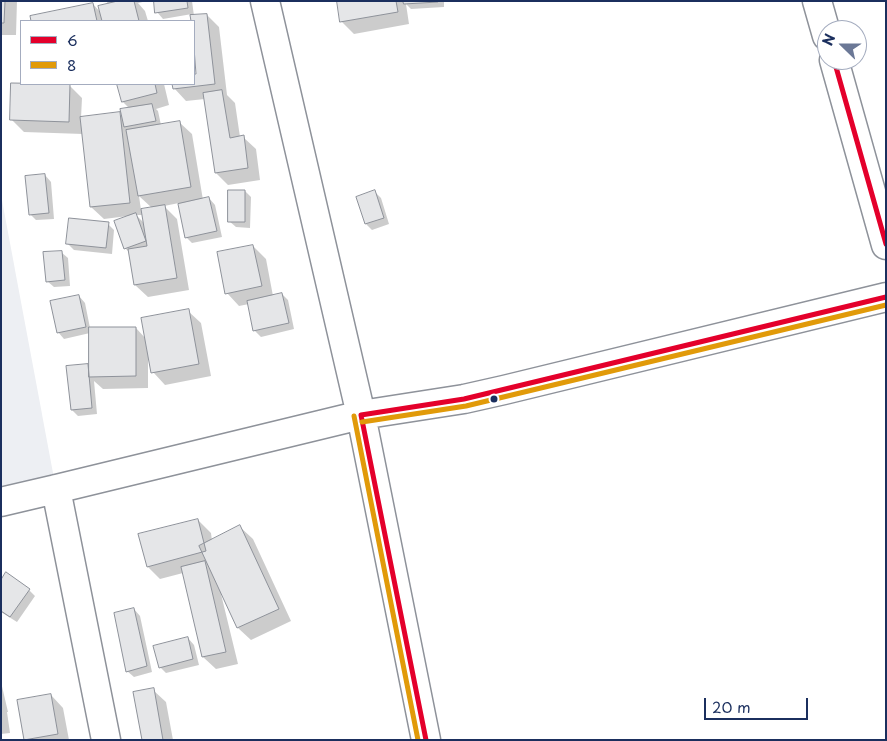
<!DOCTYPE html>
<style>
body{margin:0}
#map{position:relative;width:887px;height:741px;overflow:hidden;background:#fff;font-family:"Playpen Sans",sans-serif}
canvas{display:block}
.frame{position:absolute;inset:0;border:2px solid #1b2f5e;pointer-events:none}
.legend{position:absolute;left:20px;top:20px;width:175px;height:65px;box-sizing:border-box;background:#fff;border:1px solid #a4acbf;margin:0;padding:6px 9px;list-style:none;font-size:15px;color:#1b2f5e}
.legend li{display:flex;align-items:center;gap:10px;height:25px}
.legend b{width:25px;border:1px solid #a4acbf}
.north{position:absolute;left:817px;top:20px;width:50px;height:50px;box-sizing:border-box;background:#fff;border:1px solid #a4acbf;border-radius:50%;rotate:292deg;font-size:14px;font-weight:700;line-height:20px;text-align:center;color:#1b2f5e}
.north::after{content:'';display:block;margin:auto;width:18px;height:22px;background:#6b7896;clip-path:polygon(50% 0,100% 100%,50% 72%,0 100%)}
.scale{position:absolute;left:704px;top:698px;width:104px;height:22px;box-sizing:border-box;border:2px solid #1b2f5e;border-top:0;padding-left:6px;font-size:15px;line-height:18px;white-space:nowrap;color:#1b2f5e;-webkit-text-stroke:4px #fff;paint-order:stroke}
</style>
<div id="map">
<canvas width="887" height="741"></canvas>
<div class="frame"></div>
<ul class="legend">
<li><b style="height:6px;background:#e4002b"></b>6</li>
<li><b style="height:6px;background:#e19a09"></b>8</li>
</ul>
<div class="north">N</div>
<div class="scale">20 m</div>
</div>
<script>
const context = document.querySelector('canvas').getContext('2d');
context.lineJoin = 'round';
function fill(path, color) { context.fillStyle = color; context.fill(path, 'evenodd'); }
function stroke(path, color, width, dash) { context.strokeStyle = color; context.lineWidth = width; context.lineCap = dash ? 'butt' : 'round'; context.setLineDash(dash || []); context.stroke(path); }
const built = new Path2D(`
 M 1,195 L 56,489 L 1,502 Z`);
const shadow = new Path2D(`
 M 1,1 L 17,1 L 16,35 L 1,35 Z
 M 106,1 L 147,1 L 138,3 L 145,11 L 148,21 L 32,21 L 31,17 L 93,4 L 101,13 L 109,5 Z
 M 155,1 L 192,1 L 194,16 L 207,15 L 219,27 L 227,95 L 235,103 L 240,137 L 243,137 L 256,149 L 260,180 L 228,185 L 216,173 L 205,99 L 186,101 L 174,88 L 173,84 L 194,84 L 194,76 L 198,75 L 194,35 L 194,21 L 192,21 L 192,14 L 163,19 L 157,12 Z
 M 338,1 L 444,1 L 444,7 L 411,9 L 406,4 L 409,24 L 354,34 L 341,21 Z
 M 119,84 L 164,84 L 169,105 L 156,109 L 158,111 L 161,125 L 179,122 L 192,134 L 203,200 L 209,198 L 215,205 L 222,237 L 192,243 L 186,237 L 179,203 L 164,206 L 177,219 L 189,290 L 148,297 L 135,285 L 130,253 L 125,248 L 128,216 L 104,219 L 91,207 L 83,134 L 24,132 L 12,120 L 69,85 L 82,98 L 81,118 L 119,114 L 123,117 L 130,109 L 123,102 ZM 139,196 L 152,208 L 141,210 ZM 136,215 L 143,215 L 144,223 Z
 M 45,175 L 51,182 L 54,219 L 36,220 L 30,214 Z
 M 245,191 L 251,197 L 250,228 L 236,227 L 229,221 Z
 M 375,192 L 381,198 L 389,224 L 372,230 L 366,224 Z
 M 108,224 L 114,230 L 112,254 L 74,250 L 68,244 Z
 M 253,246 L 266,259 L 273,296 L 282,294 L 288,300 L 294,329 L 261,337 L 254,330 L 249,304 L 239,306 L 227,293 Z
 M 61,252 L 68,258 L 70,286 L 54,287 L 47,281 Z
 M 79,296 L 85,303 L 90,328 L 136,328 L 146,339 L 188,311 L 201,323 L 211,376 L 165,385 L 153,372 L 148,357 L 148,388 L 103,389 L 94,381 L 97,414 L 78,416 L 72,410 L 87,365 L 90,368 L 90,333 L 64,339 L 58,332 Z
 M 198,520 L 211,533 L 212,541 L 240,527 L 253,539 L 291,621 L 251,640 L 238,628 L 223,594 L 221,594 L 238,664 L 216,669 L 203,657 L 183,573 L 160,579 L 148,567 Z
 M 1,582 L 29,590 L 35,596 L 17,622 L 1,612 Z
 M 134,609 L 140,616 L 152,672 L 134,677 L 127,671 Z
 M 188,638 L 194,645 L 199,665 L 166,673 L 160,667 Z
 M 1,682 L 8,712 L 7,712 L 10,733 L 1,734 Z
 M 153,690 L 166,702 L 173,740 L 143,740 Z
 M 51,695 L 63,708 L 69,740 L 26,740 Z`);
const building = new Path2D(`
 M 1,1 L 5,1 L 4,23 L 1,23 Z
 M 118,1 L 134,1 L 139,21 L 102,21 L 98,6 Z
 M 154,1 L 187,1 L 188,8 L 155,13 Z
 M 337,1 L 396,1 L 398,12 L 340,22 Z
 M 403,1 L 438,1 L 438,2 L 404,4 Z
 M 93,3 L 97,21 L 31,21 L 30,16 Z
 M 207,14 L 215,84 L 173,89 L 172,84 L 194,84 L 194,74 L 196,74 L 194,48 L 194,21 L 191,21 L 190,15 Z
 M 11,83 L 70,84 L 69,122 L 10,120 Z
 M 117,84 L 155,84 L 157,93 L 122,102 Z
 M 222,90 L 230,138 L 244,135 L 248,168 L 215,173 L 203,93 Z
 M 152,104 L 156,121 L 124,127 L 120,109 Z
 M 120,112 L 130,203 L 90,207 L 80,117 Z
 M 180,121 L 191,187 L 138,196 L 126,130 Z
 M 45,174 L 49,213 L 29,215 L 25,176 Z
 M 228,190 L 245,190 L 245,222 L 228,222 Z
 M 375,190 L 384,218 L 365,224 L 356,197 Z
 M 209,197 L 217,231 L 185,238 L 178,204 Z
 M 165,205 L 177,278 L 134,285 L 128,249 L 147,246 L 141,209 Z
 M 136,213 L 146,241 L 124,249 L 114,221 Z
 M 69,218 L 109,222 L 106,248 L 66,244 Z
 M 253,245 L 262,286 L 225,294 L 217,252 Z
 M 62,251 L 65,280 L 46,282 L 43,252 Z
 M 282,293 L 289,323 L 253,331 L 247,301 Z
 M 79,295 L 86,327 L 57,333 L 50,301 Z
 M 189,309 L 199,364 L 151,373 L 141,318 Z
 M 89,327 L 136,327 L 136,376 L 89,377 Z
 M 88,364 L 92,408 L 71,410 L 66,366 Z
 M 198,519 L 206,551 L 147,567 L 138,534 Z
 M 240,525 L 279,609 L 237,628 L 199,546 Z
 M 205,561 L 226,652 L 202,657 L 181,567 Z
 M 6,572 L 30,589 L 10,617 L 1,611 L 1,580 Z
 M 134,608 L 147,666 L 126,672 L 114,613 Z
 M 188,637 L 193,659 L 159,668 L 153,646 Z
 M 154,688 L 163,740 L 142,740 L 133,692 Z
 M 51,694 L 58,734 L 24,740 L 17,700 Z`);
const street = new Path2D(`
 M 265,1 L 361,415 L 426,740
 M 817,1 L 827,36
 M 834,60 L 886,245
 M 56,489 L 106,740
 M 1,502 L 56,489 L 361,415 L 464,399 L 504,390 L 886,297`);
const bus1 = new Path2D(`
 M 834,60 L 886,244
 M 361,415 L 464,399 L 886,297
 M 361,415 L 426,740`);
const bus2 = new Path2D(`
 M 354,416 L 418,740
 M 362,422 L 466,406 L 886,305`);
const markers = [
 [494,399,4.5,"#1b2f5e"]
];
fill(built, '#edeff3');
fill(shadow, '#0003');
fill(building, '#e5e6e8');
stroke(building, '#8e929a', 1);
stroke(street, '#8e929a', 31);
stroke(street, '#fff', 28);
stroke(bus1, '#e4002b', 5);
stroke(bus2, '#e19a09', 5);
for (const [x, y, r, color] of markers) { const dot = new Path2D(); dot.arc(x, y, r, 0, 2 * Math.PI); context.fillStyle = color; context.fill(dot); stroke(dot, '#fff', 2); }
</script>
